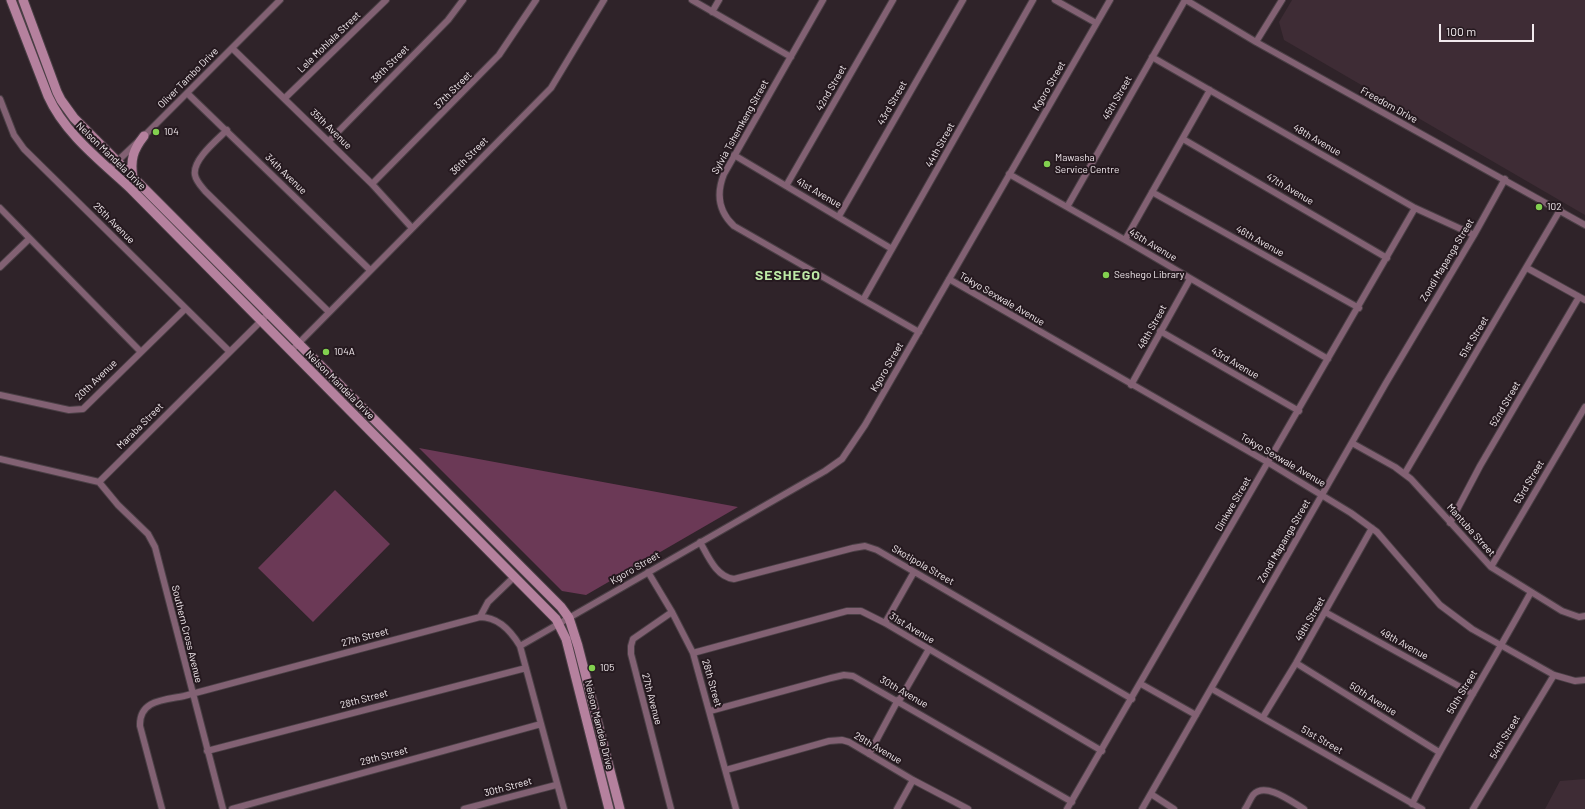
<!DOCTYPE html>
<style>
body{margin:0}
#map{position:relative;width:1585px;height:809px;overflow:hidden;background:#2f2329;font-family:Barlow,sans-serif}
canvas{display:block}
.scale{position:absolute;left:1439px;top:24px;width:95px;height:18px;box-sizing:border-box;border:2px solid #f2eaee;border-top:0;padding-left:5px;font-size:12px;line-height:14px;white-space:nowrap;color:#f2eaee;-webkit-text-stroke:3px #25191f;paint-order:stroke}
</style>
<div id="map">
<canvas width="1585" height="809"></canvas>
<div class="scale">100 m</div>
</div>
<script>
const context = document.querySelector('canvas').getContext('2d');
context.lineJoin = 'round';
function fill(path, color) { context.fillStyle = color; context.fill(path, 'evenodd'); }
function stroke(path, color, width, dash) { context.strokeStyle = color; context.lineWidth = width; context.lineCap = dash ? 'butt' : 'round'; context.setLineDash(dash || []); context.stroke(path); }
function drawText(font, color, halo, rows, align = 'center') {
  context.font = font + ' Barlow,sans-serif'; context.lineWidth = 4; context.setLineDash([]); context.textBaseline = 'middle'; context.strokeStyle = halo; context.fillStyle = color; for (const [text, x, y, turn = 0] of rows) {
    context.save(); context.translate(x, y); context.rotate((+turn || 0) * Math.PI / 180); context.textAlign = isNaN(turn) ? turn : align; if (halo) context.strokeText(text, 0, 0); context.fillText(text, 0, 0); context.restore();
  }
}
const built = new Path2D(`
 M 1292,0 L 1585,0 L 1585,215 L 1284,40 L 1279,22 Z
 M 1585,779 L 1585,809 L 1545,809 L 1560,781 Z`);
const green = new Path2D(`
 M 419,448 L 738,507 L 586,595 L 562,591 Z
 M 335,490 L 390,544 L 313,622 L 258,568 Z`);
const street = new Path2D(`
 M 692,0 L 791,57
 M 823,0 L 724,174 C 716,194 718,211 734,226 L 919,332
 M 1055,0 L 1096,23
 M 1186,0 L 1256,42 L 1585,225
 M 712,12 L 719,0
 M 1256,42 L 1282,0
 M 232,48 L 372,184 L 412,228
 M 1152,57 L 1415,208 L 1474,235
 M 187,93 L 370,270
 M 285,98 L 386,0
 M 0,99 L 14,135 L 24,149 L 229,351
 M 227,130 C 217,140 192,160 195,175 C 196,181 201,186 205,191 L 329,312
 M 1183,139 L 1387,258
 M 329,141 L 448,20 L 463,0
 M 734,155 L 892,249
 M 109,169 L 144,136 L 280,0
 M 1009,174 L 1125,240 L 1328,359
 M 372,184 L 499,55 L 536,0
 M 786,186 L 893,0
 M 1152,192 L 1359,308
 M 1067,207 L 1185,0
 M 0,208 L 140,351
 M 839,216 L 963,0
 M 1125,240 L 1210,90
 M 0,267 L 29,239
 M 1527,268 L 1585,300
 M 949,279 L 1269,463 L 1351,513 L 1377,532 L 1440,605 L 1472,629 L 1554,675 L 1575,681 L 1585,680
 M 863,300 L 1033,0
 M 1160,331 L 1299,411
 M 291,351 L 551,88 L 604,0
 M 1131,385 L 1190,279
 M 0,395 L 69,410 L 83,409 L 185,309
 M 1352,443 L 1395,467 L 1411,479 L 1491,567 L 1562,611 L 1579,617 L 1585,616
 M 0,459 L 99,482
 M 1405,473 L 1560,210
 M 99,482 L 118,505 L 148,534 L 155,547 L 223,809
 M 99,482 L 269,313
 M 1450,523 L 1480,466 L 1579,297
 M 700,542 C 708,556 716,577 734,579 L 853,548 L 865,546 L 877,550 L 1132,699
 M 1491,567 L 1585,407
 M 648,572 L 672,612 L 693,653 L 736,809
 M 1325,612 L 1473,694
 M 480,617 L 488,602 L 515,576
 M 885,623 L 914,572
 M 520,646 L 825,471 L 842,459 L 865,425 L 1110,0
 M 693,653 L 847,611 L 861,611 L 885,623 L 1102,751
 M 1296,663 L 1439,752
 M 1141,684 L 1196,715
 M 1212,689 L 1422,809
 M 899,701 L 929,649
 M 710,711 L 831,678 L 844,675 L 853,676 L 1072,802
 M 1263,717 L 1296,663 L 1372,528
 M 207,751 L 526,668
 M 869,754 L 898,700
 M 726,770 L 829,741 L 842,740 L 849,742 L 913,780 L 968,809
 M 1151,794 L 1174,809
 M 1412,804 C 1449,732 1492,663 1531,592
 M 162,809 L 140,726 C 139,700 164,700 184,696 L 480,617 C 498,617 511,631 520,646 L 564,809
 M 232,809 L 541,724
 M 464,809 L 556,785
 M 671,809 L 631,654 L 631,646 L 633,639 L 672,612
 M 897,809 L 913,780
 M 1067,809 L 1415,208
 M 1142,809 L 1386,383 L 1474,235 L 1505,179
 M 1245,809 C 1248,805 1250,799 1253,795 C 1265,781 1292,802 1304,809
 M 1473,809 L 1554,675`);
const secondary = new Path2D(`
 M 11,0 L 48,96 C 65,134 101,161 131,189 L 556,619 L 566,639 L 609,809
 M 23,0 L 57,92 L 61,100 L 74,118 L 561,607 L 569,618 L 578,646 L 620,809
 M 133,178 C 130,160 133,150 144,136`);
const markers = [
 [156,132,4,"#82d04f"],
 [1047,164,4,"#82d04f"],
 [1539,207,4,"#82d04f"],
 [1106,275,4,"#82d04f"],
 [326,352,4,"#82d04f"],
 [592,668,4,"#82d04f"]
];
const streetNames = [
 ["Lele Mohlala Street",329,42,-44],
 ["38th Street",390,64,-45],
 ["Oliver Tambo Drive",188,78,-45],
 ["Kgoro Street",1049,86,-60],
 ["42nd Street",831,88,-60],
 ["37th Street",453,90,-45],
 ["45th Street",1117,98,-60],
 ["43rd Street",892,103,-60],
 ["Freedom Drive",1389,105,29],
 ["Sylvia Tshemkeng Street",740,127,-61],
 ["35th Avenue",331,129,44],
 ["48th Avenue",1317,140,30],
 ["44th Street",940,145,-61],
 ["Nelson Mandela Drive",111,156,44],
 ["36th Street",469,156,-45],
 ["34th Avenue",286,174,44],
 ["47th Avenue",1290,189,30],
 ["41st Avenue",819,193,30],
 ["25th Avenue",114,223,45],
 ["46th Avenue",1260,241,29],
 ["45th Avenue",1153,245,31],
 ["Zondi Mapanga Street",1447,260,-59],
 ["Tokyo Sexwale Avenue",1002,299,30],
 ["48th Street",1152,327,-61],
 ["51st Street",1474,337,-59],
 ["43rd Avenue",1235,363,30],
 ["Kgoro Street",887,367,-60],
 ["20th Avenue",96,380,-44],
 ["Nelson Mandela Drive",340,385,45],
 ["52nd Street",1505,404,-60],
 ["Maraba Street",140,426,-45],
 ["Tokyo Sexwale Avenue",1283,460,30],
 ["53rd Street",1529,482,-59],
 ["Dinkwe Street",1233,504,-60],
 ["Mantuba Street",1471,530,48],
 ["Zondi Mapanga Street",1284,541,-60],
 ["Skotipola Street",923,565,30],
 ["Kgoro Street",635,568,-30],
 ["49th Street",1310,619,-60],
 ["31st Avenue",912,628,31],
 ["Southern Cross Avenue",187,634,76],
 ["27th Street",365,637,-15],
 ["49th Avenue",1404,644,29],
 ["28th Street",712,683,74],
 ["30th Avenue",904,692,30],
 ["50th Street",1462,692,-59],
 ["28th Street",364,699,-15],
 ["27th Avenue",652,699,75],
 ["50th Avenue",1373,699,32],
 ["Nelson Mandela Drive",599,725,76],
 ["54th Street",1505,737,-59],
 ["51st Street",1322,740,30],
 ["29th Avenue",878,748,30],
 ["29th Street",384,756,-15],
 ["30th Street",508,787,-15]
];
const poiNames = [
 ["104",164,132],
 ["Mawasha",1055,158],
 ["Service Centre",1055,170],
 ["102",1547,207],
 ["Seshego Library",1114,275],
 ["104A",334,352],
 ["105",600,668]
];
const districtNames = [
 ["SESHEGO",788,275]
];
fill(built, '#3e2c35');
fill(green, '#6b3956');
stroke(street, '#4a3f45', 8);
stroke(secondary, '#4a3f45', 11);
stroke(street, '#826173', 6);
stroke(secondary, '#b5819e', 9);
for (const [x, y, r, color] of markers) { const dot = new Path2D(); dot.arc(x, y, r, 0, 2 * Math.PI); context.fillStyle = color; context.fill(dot); stroke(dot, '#25191f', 1.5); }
drawText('10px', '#f2eaee', '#25191f', streetNames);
drawText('10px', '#f2eaee', '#25191f', poiNames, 'left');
context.letterSpacing = '1px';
drawText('bold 14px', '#beeaa7', '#25191f', districtNames);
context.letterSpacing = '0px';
</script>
